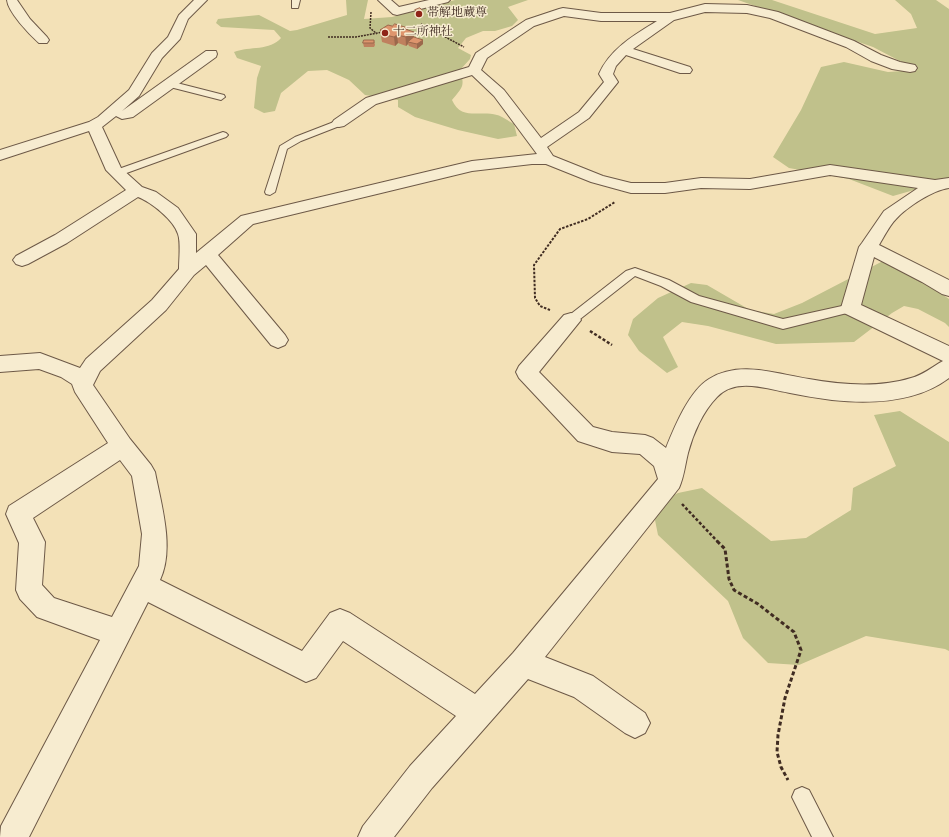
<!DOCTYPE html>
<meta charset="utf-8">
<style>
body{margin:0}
canvas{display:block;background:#f3e1b7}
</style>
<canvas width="949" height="837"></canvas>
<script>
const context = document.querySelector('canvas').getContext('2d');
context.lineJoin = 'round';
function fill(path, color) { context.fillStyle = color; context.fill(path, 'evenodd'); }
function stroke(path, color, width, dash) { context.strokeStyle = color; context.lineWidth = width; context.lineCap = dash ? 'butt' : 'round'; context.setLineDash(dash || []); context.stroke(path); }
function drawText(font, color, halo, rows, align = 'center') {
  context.font = font + ' Vollkorn,"Noto Serif JP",serif'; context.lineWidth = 3; context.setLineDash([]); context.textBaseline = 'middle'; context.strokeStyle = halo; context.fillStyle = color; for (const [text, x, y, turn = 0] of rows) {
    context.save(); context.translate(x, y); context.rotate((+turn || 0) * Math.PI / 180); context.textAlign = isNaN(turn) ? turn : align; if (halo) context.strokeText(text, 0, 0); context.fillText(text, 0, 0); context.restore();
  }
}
const green = new Path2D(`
 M 346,0 L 368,0 L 364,19 L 392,17 L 455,0 L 528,0 L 508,7 L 518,20 L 512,26 L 495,31 L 483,31 L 466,38 L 458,48 L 471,55 L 470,59 L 460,70 C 465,86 463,87 452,100 C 461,121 480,110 497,115 C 502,116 508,121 514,124 L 517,136 L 498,139 L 458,130 L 415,117 L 398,107 L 398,100 L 365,95 L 349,80 L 327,70 L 308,71 L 281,93 L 275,111 L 264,113 L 254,108 L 257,78 L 261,66 L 237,58 L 234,52 C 250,46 270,51 281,38 L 274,30 L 221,27 L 216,23 L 218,19 L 259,15 L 290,31 L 297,30 L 347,15 Z
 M 738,0 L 772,0 L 875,34 L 917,28 L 911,14 L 895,0 L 936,0 L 949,9 L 949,180 L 893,196 L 849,179 L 789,168 L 773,157 L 801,110 L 821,67 L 844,62 L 888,72 L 917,70 L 873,47 Z
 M 883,261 L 920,279 L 949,299 L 949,327 L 945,323 L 918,309 L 904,306 L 892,313 L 854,342 L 776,344 L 708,326 L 682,322 L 663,337 L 678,367 L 667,373 L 639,351 L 628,335 L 633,319 L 658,298 L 691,283 L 707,285 L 750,310 L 774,314 L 802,303 Z
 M 900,411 L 949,442 L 949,651 L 945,649 L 866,636 L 799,665 L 768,663 L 743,638 L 728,601 L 658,535 L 655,520 L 662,501 L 678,493 L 702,488 L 771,541 L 806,538 L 851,510 L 853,488 L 896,466 L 874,415 Z`);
const pathFar3 = new Path2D(`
 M 371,12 L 370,28 L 377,34
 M 421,24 L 464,47
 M 328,37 L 356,37 L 383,32`);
const pathFar2 = new Path2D(`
 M 550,310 L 540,306 L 535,298 L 534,265 L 560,229 L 588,219 L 615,202`);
const pathFar1 = new Path2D(`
 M 590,331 L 612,345
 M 682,504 L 718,542`);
const path = new Path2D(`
 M 717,541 L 725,549 L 729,579 L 734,590 L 758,604 L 794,632 L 801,650 L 785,698 L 778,735 L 777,752 L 781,767 L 788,780`);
const service = new Path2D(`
 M 292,0 L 300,0 L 298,8 L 292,8 Z
 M 169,81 L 224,95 L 225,97 L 221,100 L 166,86 L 165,84 L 166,82 Z
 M 339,120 L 342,121 L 344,123 L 342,125 L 301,141 L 287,149 L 275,192 L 270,195 L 266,194 L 265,192 L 280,146 L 295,137 Z
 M 223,132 L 226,133 L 228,135 L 226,137 L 121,175 L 113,175 L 112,173 L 113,171 Z
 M 635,268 L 669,280 L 699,296 L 783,319 L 851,304 L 855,305 L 857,308 L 855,311 L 783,329 L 691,302 L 661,286 L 635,276 L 575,323 L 571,325 L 567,323 L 565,320 L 567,317 L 626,271 Z
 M 802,787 L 809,790 L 833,837 L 812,837 L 792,797 L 795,790 Z`);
const minor = new Path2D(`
 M 7,0 L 17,0 L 30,19 L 47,37 L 49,40 L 47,43 L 39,43 C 29,34 8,12 7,0 Z
 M 194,0 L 207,0 L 188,19 L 180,39 L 162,58 L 139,96 L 122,111 L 206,51 L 216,51 L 217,54 L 216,57 L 133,117 L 122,119 L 116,116 L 102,127 L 121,168 L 142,187 L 156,192 L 178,208 L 196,234 L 196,253 L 241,216 L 472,161 L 537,154 L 494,96 L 472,75 L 376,104 L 344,126 L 339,127 L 334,126 L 332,123 L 334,120 L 366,98 L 469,67 L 476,53 L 526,20 L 559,9 L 563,8 L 601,13 L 670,13 L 705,4 L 747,5 L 778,12 L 854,41 L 881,55 L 900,62 L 915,65 L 917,68 L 915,71 L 910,72 L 892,69 L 871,61 L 846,47 L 770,18 L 747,13 L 705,12 L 674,20 L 633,49 L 690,67 L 692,70 L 690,73 L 680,73 L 626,55 L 616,66 L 613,74 L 618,82 L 589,118 L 547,147 L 553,156 L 603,176 L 631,183 L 665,183 L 701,178 L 750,179 L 830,165 L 935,180 L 949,178 L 949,188 C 933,190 907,207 896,219 C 889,226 884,237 879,245 L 949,280 L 949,296 L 942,294 L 922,282 L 874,257 L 861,305 L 949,346 L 949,378 C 916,403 871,404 832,400 C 818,398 804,396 790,393 C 767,389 736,377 717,397 C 703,411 693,434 688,453 C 685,465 684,477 679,488 L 545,657 L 593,676 L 645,713 L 650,723 L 645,733 L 635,738 L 625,733 L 574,697 L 528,679 L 432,788 L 394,837 L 358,837 L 363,826 L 410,766 L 456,716 L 343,641 L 316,678 L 306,682 L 148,602 L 29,837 L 0,837 L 1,826 L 100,640 L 37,617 L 20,599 L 16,590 L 19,543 L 6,514 L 9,506 L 108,443 L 75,392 L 72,384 L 61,377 L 39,369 L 0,372 L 0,356 L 40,353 L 80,368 L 86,359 L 152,300 L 179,269 C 179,260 181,242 178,234 C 174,220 151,202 138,197 L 67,243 L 28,264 L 22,266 L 16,264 L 13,260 L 16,256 L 55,235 L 126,190 L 106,170 L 89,131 L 0,160 L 0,150 L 89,122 L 98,117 L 129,90 L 152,53 L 168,37 L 179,15 ZM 564,16 L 601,21 L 657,21 C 634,35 610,49 599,74 L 604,82 L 579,112 L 541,138 L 504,90 L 481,70 L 487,58 L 534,26 ZM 532,164 L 546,164 L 591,182 L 631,193 L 665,193 L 701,188 L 750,189 L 830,175 L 918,188 L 884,211 L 862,243 L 859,247 L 841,308 L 844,313 L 943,361 C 932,367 923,375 911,378 C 879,388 842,385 809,379 C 775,374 740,360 709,379 C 689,391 674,428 666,448 L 653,438 L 645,435 L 612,432 L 593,427 L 539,372 L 581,320 L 578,315 L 571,313 L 564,315 L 519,366 L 516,372 L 519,378 L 578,441 L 612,452 L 640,454 L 654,466 L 658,479 L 513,653 L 475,694 L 350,613 L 340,609 L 330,613 L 302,651 L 160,580 C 175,549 161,504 155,472 L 151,465 L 130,439 L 93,385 L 100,371 L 166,310 L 194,275 L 206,265 L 271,345 L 278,348 L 285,345 L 288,340 L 285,335 L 218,255 L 253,224 L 472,171 ZM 120,460 L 132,476 L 142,534 L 139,566 L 112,617 L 54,598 L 42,585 L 45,542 L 33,518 Z
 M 378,0 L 391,0 L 399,7 L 429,0 L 450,0 L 448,2 L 397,15 L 393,14 Z`);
const wall = new Path2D(`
 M 415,10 L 422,10 L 423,14 L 418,16 L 415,14 Z
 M 380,30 L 408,30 L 414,32 L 414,37 L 423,40 L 423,44 L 417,49 L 409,46 L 408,44 L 406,46 L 398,43 L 395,46 L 382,42 Z
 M 374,40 L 375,45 L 374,47 L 364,47 L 363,43 Z`);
const shadedWall = new Path2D(`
 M 422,10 L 423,14 L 418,16 L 417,12 Z
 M 408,28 L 408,36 L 414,32 L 414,40 L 408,42 L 408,44 L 406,46 L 405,29 Z
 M 397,35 L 398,43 L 395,46 L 394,37 Z
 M 423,40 L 423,44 L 417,49 L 417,44 Z`);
const building = new Path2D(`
 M 420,8 L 422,10 L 417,12 L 415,10 Z
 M 395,24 L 408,28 L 405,29 L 414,32 L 406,37 L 397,35 L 394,37 L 381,34 L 384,31 L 380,30 L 388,25 L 392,26 Z
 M 414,37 L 423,40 L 417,44 L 408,42 Z
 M 364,40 L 374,40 L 374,43 L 363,43 Z`);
const markers = [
 [419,14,4,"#8f2418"],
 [385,33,4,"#8f2418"]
];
const farPoinames = [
 ["帯解地蔵尊",427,14],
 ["十二所神社",393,33]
];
fill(green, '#c0c18b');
stroke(service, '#6d5947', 2);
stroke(minor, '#6d5947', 2);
stroke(pathFar3, '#402c22', 1.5, [2, 1]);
stroke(pathFar2, '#402c22', 2, [2.5, 1.5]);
stroke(pathFar1, '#402c22', 2.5, [3, 2]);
stroke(path, '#402c22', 3, [4, 2.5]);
fill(service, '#f7ecd0');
fill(minor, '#f7ecd0');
fill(wall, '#bf805e');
fill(shadedWall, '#9b684c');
fill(building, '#de956d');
stroke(building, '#9b684c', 1);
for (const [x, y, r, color] of markers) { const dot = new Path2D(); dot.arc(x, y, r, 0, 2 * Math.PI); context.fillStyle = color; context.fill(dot); stroke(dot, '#f7ecd0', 1.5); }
drawText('12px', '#402c22', '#f7ecd0', farPoinames, 'left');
</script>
